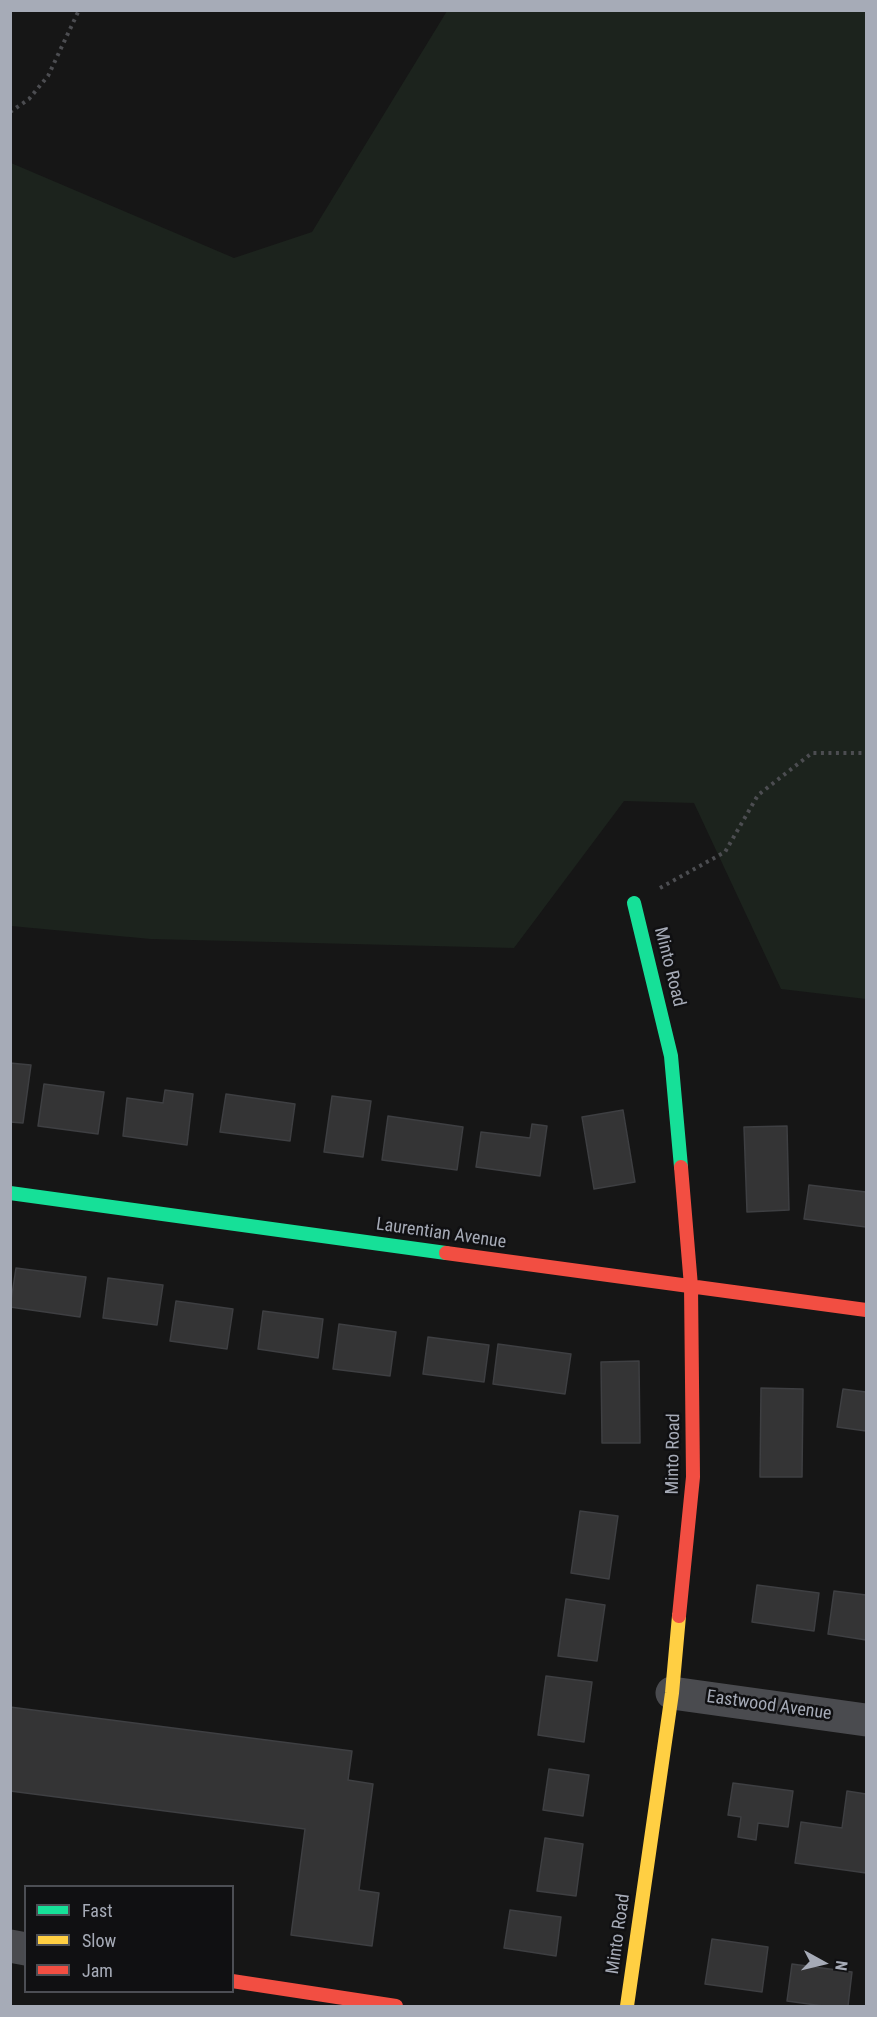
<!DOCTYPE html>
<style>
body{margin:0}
#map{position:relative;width:877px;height:2017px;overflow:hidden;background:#161616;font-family:"Roboto Condensed",sans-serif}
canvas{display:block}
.frame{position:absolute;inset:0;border:12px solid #a6abb7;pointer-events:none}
.legend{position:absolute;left:24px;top:1885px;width:210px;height:108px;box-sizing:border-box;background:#101012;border:2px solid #4c4e54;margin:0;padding:8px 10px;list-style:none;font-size:18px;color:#a6abb7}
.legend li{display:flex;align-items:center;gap:12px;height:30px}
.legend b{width:30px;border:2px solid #4c4e54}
.north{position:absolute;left:793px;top:1933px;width:60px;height:60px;-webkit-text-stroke:4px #101012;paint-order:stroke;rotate:98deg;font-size:16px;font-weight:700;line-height:24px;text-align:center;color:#a6abb7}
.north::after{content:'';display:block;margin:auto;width:21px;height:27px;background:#a6abb7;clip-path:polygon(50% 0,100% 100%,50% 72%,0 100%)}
</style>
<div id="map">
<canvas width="877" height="2017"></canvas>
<div class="frame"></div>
<ul class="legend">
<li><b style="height:8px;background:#16e098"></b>Fast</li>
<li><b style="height:8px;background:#ffcf43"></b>Slow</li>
<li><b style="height:8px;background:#f24e42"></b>Jam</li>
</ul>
<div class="north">N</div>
</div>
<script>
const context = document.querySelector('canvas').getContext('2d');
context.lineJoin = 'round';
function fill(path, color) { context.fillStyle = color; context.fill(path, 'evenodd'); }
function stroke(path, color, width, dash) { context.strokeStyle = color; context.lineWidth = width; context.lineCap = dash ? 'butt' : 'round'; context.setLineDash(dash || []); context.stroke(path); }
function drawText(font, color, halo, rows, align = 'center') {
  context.font = font + ' "Roboto Condensed",sans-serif'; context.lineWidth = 5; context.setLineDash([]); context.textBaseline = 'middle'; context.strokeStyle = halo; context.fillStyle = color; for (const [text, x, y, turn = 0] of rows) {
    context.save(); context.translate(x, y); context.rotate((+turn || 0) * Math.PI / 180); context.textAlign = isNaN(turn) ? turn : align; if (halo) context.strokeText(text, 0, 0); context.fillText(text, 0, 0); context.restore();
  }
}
const green = new Path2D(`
 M 447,11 L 866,11 L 866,999 L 781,989 L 694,803 L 624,801 L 514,948 L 151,939 L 11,926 L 11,163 L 234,258 L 312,232 Z`);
const building = new Path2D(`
 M 10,1063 L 31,1065 L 23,1123 L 10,1122 Z
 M 44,1084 L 104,1092 L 98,1134 L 38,1126 Z
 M 165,1090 L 193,1094 L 187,1145 L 123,1136 L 127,1098 L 163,1103 Z
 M 226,1094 L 295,1104 L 290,1141 L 220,1132 Z
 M 332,1096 L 371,1101 L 363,1157 L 324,1152 Z
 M 623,1110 L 635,1182 L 594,1189 L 582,1117 Z
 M 388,1116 L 463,1127 L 457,1170 L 382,1160 Z
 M 532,1124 L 547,1126 L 540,1176 L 476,1167 L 481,1132 L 530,1138 Z
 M 787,1126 L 789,1210 L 747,1212 L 744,1127 Z
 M 809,1185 L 866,1192 L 866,1227 L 804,1219 Z
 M 16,1268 L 86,1277 L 80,1317 L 10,1307 Z
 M 108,1278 L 163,1285 L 157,1325 L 103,1318 Z
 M 176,1301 L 233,1309 L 227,1349 L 170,1341 Z
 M 263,1311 L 323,1319 L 318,1358 L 258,1349 Z
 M 339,1324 L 396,1332 L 390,1376 L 333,1369 Z
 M 428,1337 L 489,1345 L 484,1382 L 423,1374 Z
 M 498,1344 L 571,1354 L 565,1394 L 493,1384 Z
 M 639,1361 L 640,1443 L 602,1443 L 601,1362 Z
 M 761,1388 L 803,1389 L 802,1477 L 760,1477 Z
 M 843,1389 L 866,1392 L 866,1431 L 837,1427 Z
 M 580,1511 L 618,1516 L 609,1579 L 571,1573 Z
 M 757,1585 L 819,1593 L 814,1631 L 752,1622 Z
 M 834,1591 L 866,1595 L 866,1640 L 828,1634 Z
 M 566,1599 L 605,1605 L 597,1661 L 558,1656 Z
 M 546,1676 L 592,1682 L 584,1742 L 538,1735 Z
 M 10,1707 L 352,1751 L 348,1780 L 373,1784 L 359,1890 L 379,1893 L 372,1946 L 291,1935 L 305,1829 L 10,1791 Z
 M 549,1769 L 589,1775 L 583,1816 L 543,1810 Z
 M 733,1783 L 793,1791 L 788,1827 L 758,1823 L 756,1840 L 738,1837 L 741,1817 L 728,1815 Z
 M 847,1791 L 866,1794 L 866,1873 L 795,1863 L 801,1822 L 842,1828 Z
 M 545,1838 L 583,1844 L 576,1896 L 537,1891 Z
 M 510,1910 L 561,1917 L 556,1956 L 504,1948 Z
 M 712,1939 L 768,1947 L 762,1992 L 705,1984 Z
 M 792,1964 L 852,1972 L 848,2006 L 823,2006 L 787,2001 Z`);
const path = new Path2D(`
 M 10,112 L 29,99 L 48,76 L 79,10
 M 660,888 L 725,852 L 758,795 L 812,753 L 866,753`);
const street = new Path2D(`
 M 672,1693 L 866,1720
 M 10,1946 L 26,1949`);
const fast = new Path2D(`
 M 634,903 L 671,1056 L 681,1167
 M 10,1193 L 446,1253`);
const slow = new Path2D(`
 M 627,2006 L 672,1693 L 679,1616`);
const jam = new Path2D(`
 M 446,1253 L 866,1310
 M 679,1616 L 693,1477 L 691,1286 L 681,1167
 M 232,1981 L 396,2006`);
const streetNames = [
 ["Minto Road",669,967,76],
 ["Laurentian Avenue",441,1234,8],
 ["Minto Road",674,1454,-89],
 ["Eastwood Avenue",769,1706,8],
 ["Minto Road",619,1934,-82]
];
fill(green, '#1c231d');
fill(building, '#343435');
stroke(building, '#3e3f42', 1.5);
stroke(path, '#4c4d51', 4, [3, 4.5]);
stroke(street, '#4a4b4f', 33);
stroke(fast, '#16e098', 14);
stroke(slow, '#ffcf43', 14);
stroke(jam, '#f24e42', 14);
drawText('18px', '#a6abb7', '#101012', streetNames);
</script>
